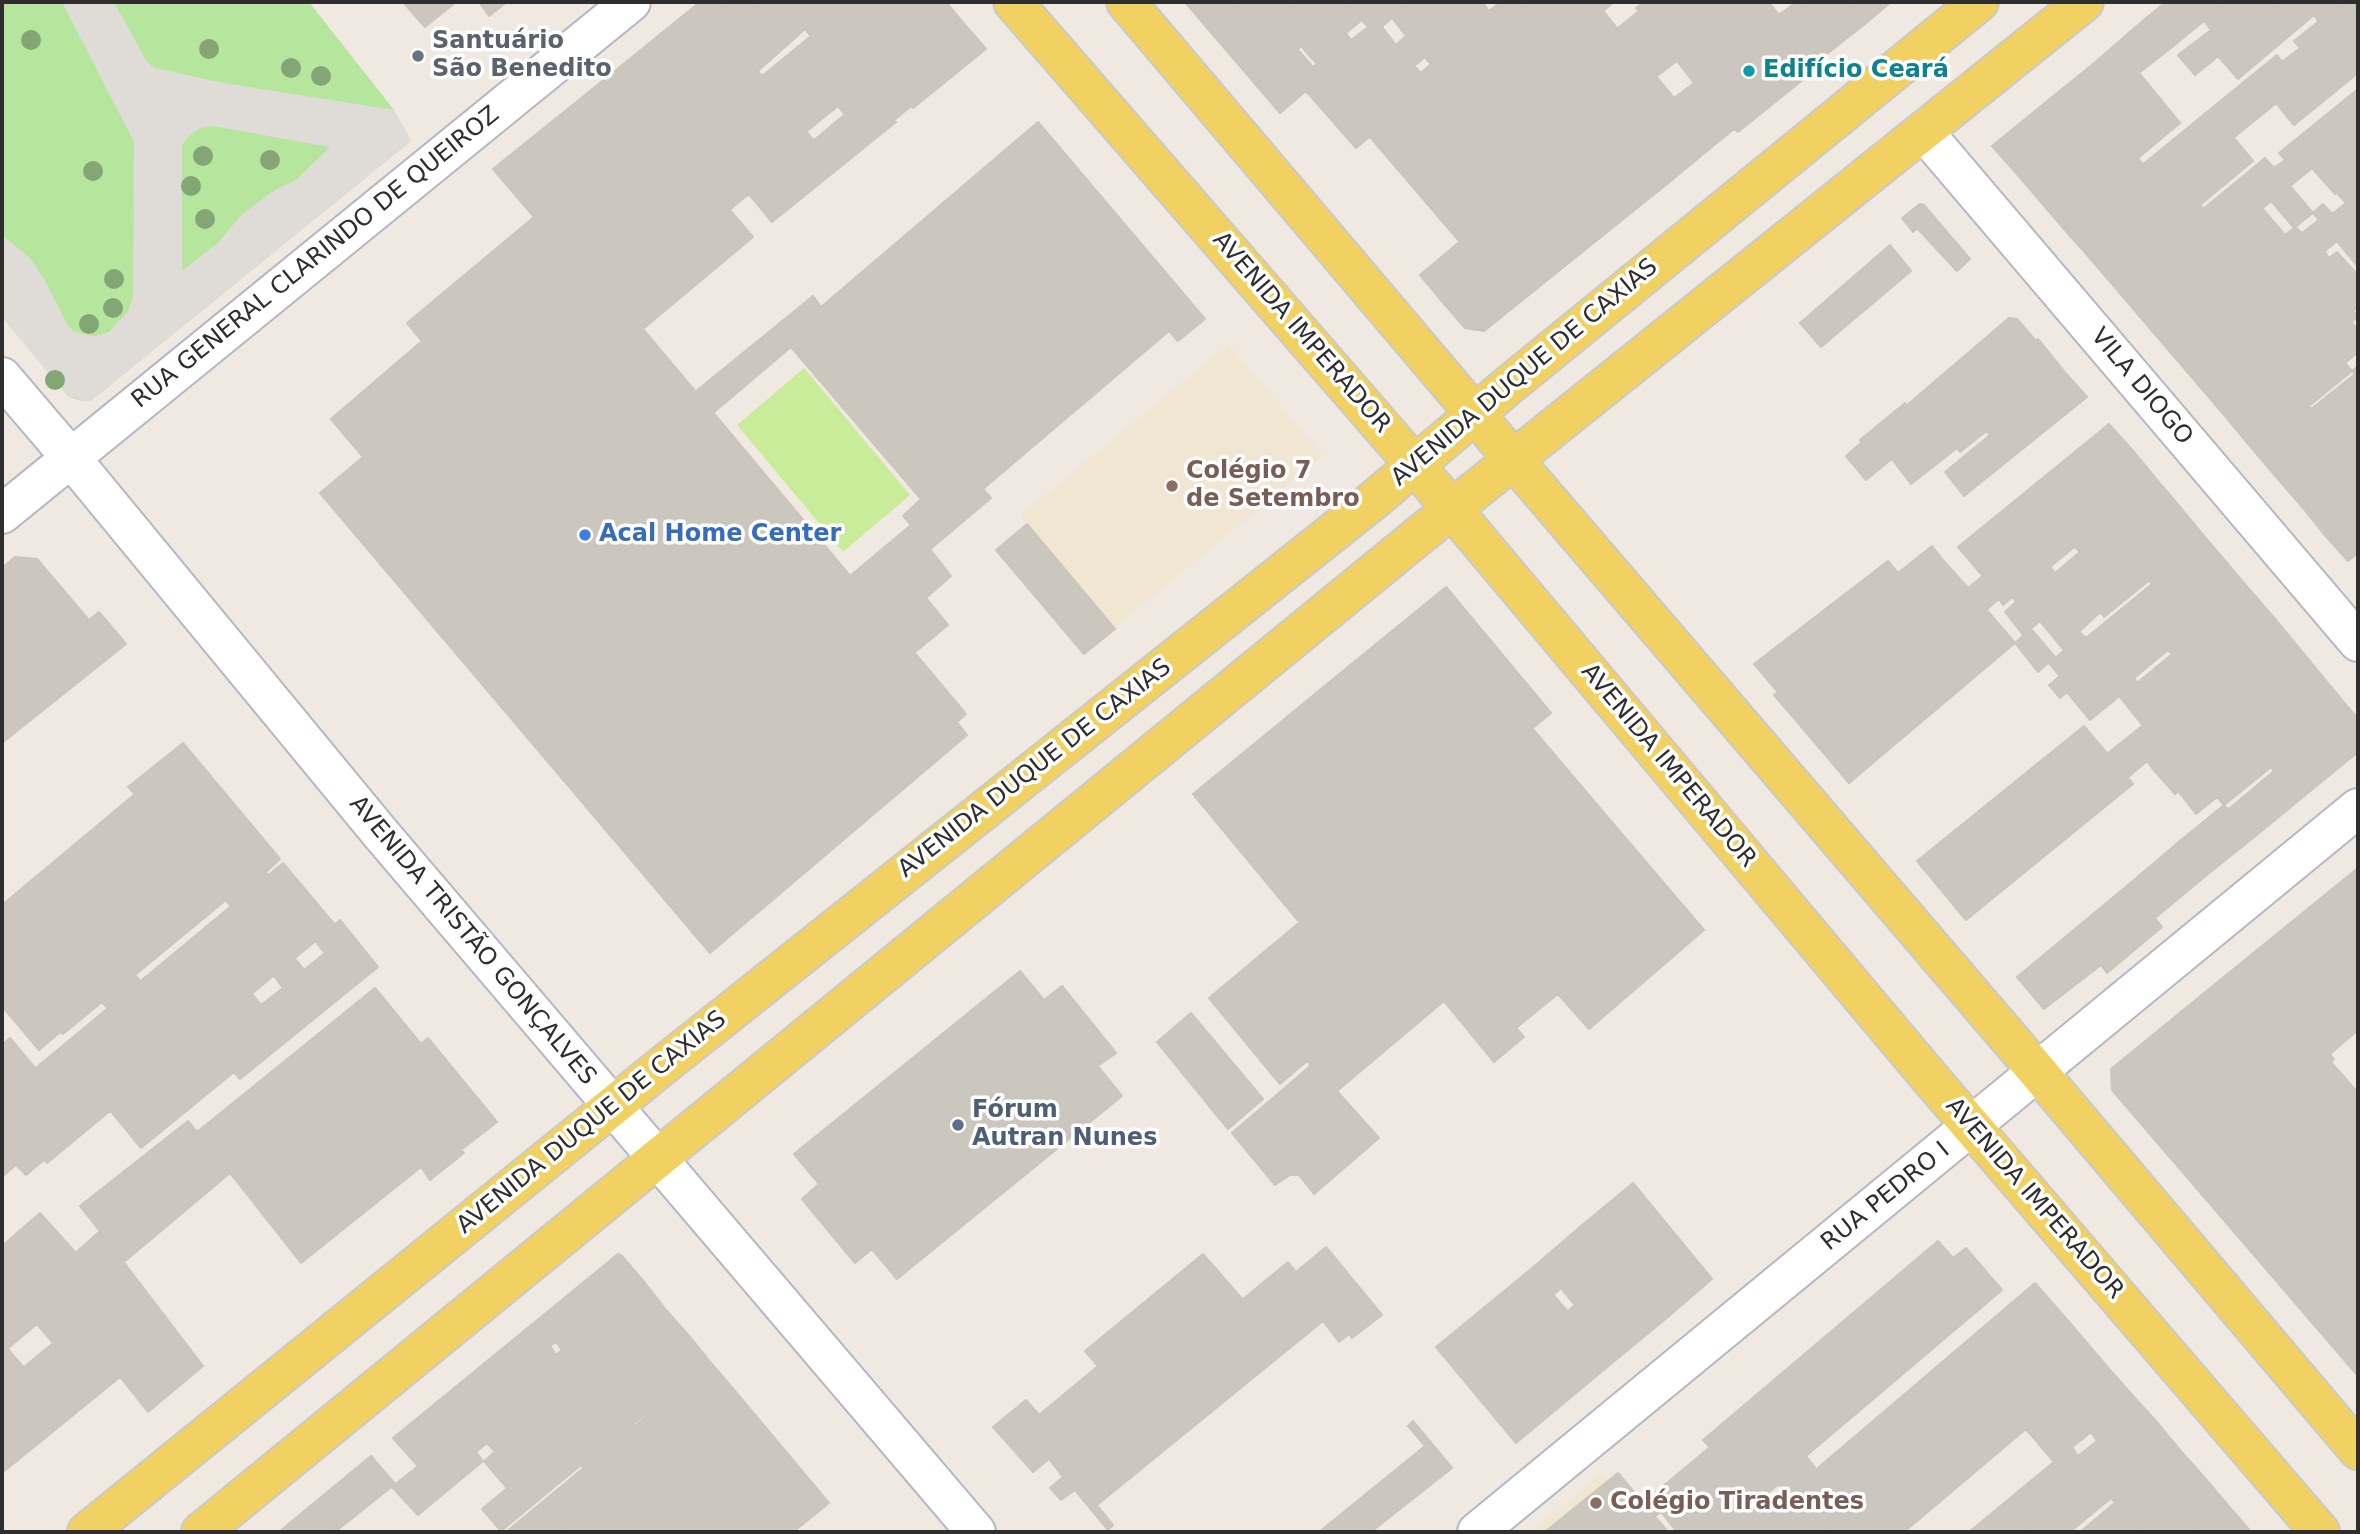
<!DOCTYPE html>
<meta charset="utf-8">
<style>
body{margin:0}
#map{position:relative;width:2360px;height:1534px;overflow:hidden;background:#efe9e1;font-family:"DejaVu Sans",sans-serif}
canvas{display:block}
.frame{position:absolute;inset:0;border:4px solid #2e2e2e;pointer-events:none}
</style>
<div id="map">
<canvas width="2360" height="1534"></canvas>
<div class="frame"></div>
</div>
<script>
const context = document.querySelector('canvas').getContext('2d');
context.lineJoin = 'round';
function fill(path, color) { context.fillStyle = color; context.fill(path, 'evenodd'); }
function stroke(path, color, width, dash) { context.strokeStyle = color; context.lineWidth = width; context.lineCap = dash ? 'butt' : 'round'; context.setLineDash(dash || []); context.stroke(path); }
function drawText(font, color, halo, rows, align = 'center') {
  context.font = font + ' "DejaVu Sans",sans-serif'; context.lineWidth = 7; context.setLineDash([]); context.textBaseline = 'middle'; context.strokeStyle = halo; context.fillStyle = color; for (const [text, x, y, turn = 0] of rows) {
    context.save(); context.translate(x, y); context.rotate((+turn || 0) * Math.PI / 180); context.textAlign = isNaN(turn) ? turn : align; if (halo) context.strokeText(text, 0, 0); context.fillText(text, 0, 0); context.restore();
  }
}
const education = new Path2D(`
 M 1229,344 L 1323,456 L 1114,628 L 1021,515 Z
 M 1601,1473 L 1649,1532 L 1533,1532 Z`);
const green = new Path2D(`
 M 2,2 L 309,2 L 394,110 L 411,141 L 92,400 C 83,403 75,399 67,395 L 2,317 Z`);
const pitch = new Path2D(`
 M 804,368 L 910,495 L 843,552 L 737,425 Z`);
const plaza = new Path2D(`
 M 62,2 L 114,2 L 147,62 L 155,68 L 223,83 L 394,110 L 411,141 L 92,400 L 87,402 L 67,395 L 2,317 L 2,235 L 30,258 L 44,279 L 67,324 L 74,332 L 95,336 L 109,332 L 128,311 L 133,297 L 134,142 ZM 213,126 L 330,147 L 296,180 L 275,190 L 241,215 L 218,243 L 182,271 L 182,145 L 188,137 L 198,129 Z`);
const building = new Path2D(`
 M 403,2 L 456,2 L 425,27 Z
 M 479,2 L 507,2 L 489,16 Z
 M 700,2 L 720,2 L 737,22 L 746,15 L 752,22 L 743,29 L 759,49 L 748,59 L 814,141 L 734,206 L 621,66 Z
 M 720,2 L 762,2 L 737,22 Z
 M 762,2 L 817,2 L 759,49 L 743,29 L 752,22 L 746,15 Z
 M 817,2 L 946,2 L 960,19 L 845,115 L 838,106 L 807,131 L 762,76 L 811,36 L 805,29 L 758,71 L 748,59 Z
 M 1185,2 L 1239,2 L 1208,29 Z
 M 1239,2 L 1299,2 L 1233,58 L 1208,29 Z
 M 1299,2 L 1353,2 L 1256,85 L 1233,58 Z
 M 1353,2 L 1411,2 L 1280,113 L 1256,85 L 1298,50 L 1313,67 L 1317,64 L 1301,46 ZM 1362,20 L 1368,27 L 1351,40 L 1346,33 Z
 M 1411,2 L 1487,2 L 1484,4 L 1489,11 L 1498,4 L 1511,19 L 1356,148 L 1306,91 L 1382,27 L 1396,45 L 1406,36 L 1392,18 ZM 1425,57 L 1431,64 L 1421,73 L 1414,66 Z
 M 1497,2 L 1531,2 L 1511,19 Z
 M 1531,2 L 1614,2 L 1559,47 L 1614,112 L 1459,241 L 1370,137 Z
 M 1644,2 L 1768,2 L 1779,15 L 1796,2 L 1803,2 L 1837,46 L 1817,62 L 1820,66 L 1738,132 L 1734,129 L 1713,146 L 1674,98 L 1694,83 L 1677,61 L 1657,76 L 1618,28 L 1639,11 L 1636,8 Z
 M 1803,2 L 1847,2 L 1865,24 L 1837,46 Z
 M 1847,2 L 1891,2 L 1865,24 Z
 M 2166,2 L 2227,2 L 2171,48 L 2146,18 Z
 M 2227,2 L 2285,2 L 2195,75 L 2178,55 L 2211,30 L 2204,21 Z
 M 2285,2 L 2343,2 L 2319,22 L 2314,15 L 2238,79 L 2218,56 Z
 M 2343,2 L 2358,2 L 2358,37 L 2243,130 L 2218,103 L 2277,55 L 2282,62 L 2300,48 L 2294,41 Z
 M 1603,11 L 1713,146 L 1672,180 L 1559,47 Z
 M 2146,18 L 2171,48 L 2116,91 L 2093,64 Z
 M 960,19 L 986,49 L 913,108 L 911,106 L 893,121 L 896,122 L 772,222 L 749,194 Z
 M 2358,37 L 2358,73 L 2294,125 L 2276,103 Z
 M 2093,64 L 2116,91 L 2070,129 L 2046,102 Z
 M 621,66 L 734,206 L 730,210 L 753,237 L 643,329 L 966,714 L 957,722 L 967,735 L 710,953 L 320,493 L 363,457 L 331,419 L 422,341 L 407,323 L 534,217 L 493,169 Z
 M 2139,73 L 2162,101 L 2040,201 L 2016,173 Z
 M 2358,89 L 2358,131 L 2290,186 L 2274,168 L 2285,160 L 2279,153 Z
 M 2162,101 L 2180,123 L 2138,158 L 2143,165 L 2064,229 L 2040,201 Z
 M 2046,102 L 2070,129 L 2016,173 L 1992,146 Z
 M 2218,103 L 2243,130 L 2088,256 L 2064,229 Z
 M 1614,112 L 1643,146 L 1445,305 L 1420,275 Z
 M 1038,122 L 1205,319 L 1178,341 L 1169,331 L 983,489 L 991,498 L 870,600 L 850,576 L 911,525 L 903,516 L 921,499 L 791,347 L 713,413 L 695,392 L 813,296 L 821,307 Z
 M 2358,131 L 2358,175 L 2335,194 L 2312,168 Z
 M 2234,138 L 2253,161 L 2200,205 L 2204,209 L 2112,284 L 2088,256 Z
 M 1643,146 L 1672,180 L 1484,331 L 1465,328 L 1445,305 Z
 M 2265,158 L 2290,186 L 2135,311 L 2112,284 Z
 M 2358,175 L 2358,224 L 2337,241 L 2313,213 L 2323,204 L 2332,214 L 2346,203 L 2337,193 Z
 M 2290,186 L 2313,213 L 2294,228 L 2271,201 Z
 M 1920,204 L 1924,205 L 1970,259 L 1957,271 L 1917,228 L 1913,232 L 1902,218 Z
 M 2262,208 L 2285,235 L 2159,339 L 2135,311 Z
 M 2319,220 L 2337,241 L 2183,367 L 2159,339 L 2295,227 L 2302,233 Z
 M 2358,224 L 2358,267 L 2337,241 Z
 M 1890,245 L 1911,271 L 1821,347 L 1800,323 Z
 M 2325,252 L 2329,258 L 2337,252 L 2356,273 L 2207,395 L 2183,367 Z
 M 2358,272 L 2358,307 L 2353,311 L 2358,317 L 2230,422 L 2207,395 Z
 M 2009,318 L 2017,319 L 2036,341 L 1866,480 L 1846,456 L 1862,442 L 1860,440 L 1905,403 L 1907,405 Z
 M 2351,322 L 2358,330 L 2358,352 L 2345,363 L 2352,371 L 2254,451 L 2230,422 Z
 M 2038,339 L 2063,370 L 1960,452 L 1957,448 L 1911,484 L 1892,459 Z
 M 2358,366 L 2358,412 L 2278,479 L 2254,451 L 2309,406 L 2311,409 L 2355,374 L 2352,371 Z
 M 2063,370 L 2087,397 L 1964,496 L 1945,472 L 1990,435 L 1986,431 Z
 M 2358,412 L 2358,462 L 2303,508 L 2278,479 Z
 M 2109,424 L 2134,452 L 1982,575 L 1958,547 Z
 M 2134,452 L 2157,480 L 2003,605 L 1999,599 L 1986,610 L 1968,588 Z
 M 2358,462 L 2358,506 L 2323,533 L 2303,508 Z
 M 2157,480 L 2180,507 L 2023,635 L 2005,612 L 2016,602 L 2013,597 L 2050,567 L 2055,573 L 2080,552 L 2075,547 Z
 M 2358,506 L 2358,553 L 2348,561 L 2323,533 Z
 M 2180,507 L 2204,536 L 2104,617 L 2100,612 L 2079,632 L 2083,635 L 2064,650 L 2040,621 Z
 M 1027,524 L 1115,629 L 1084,654 L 996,550 Z
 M 2204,536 L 2227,563 L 2060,698 L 2049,685 L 2060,676 L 2049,663 L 2083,635 L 2086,638 L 2152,584 L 2149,580 Z
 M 1932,546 L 1943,560 L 1778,692 L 1754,664 L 1888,561 L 1898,573 Z
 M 930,549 L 951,576 L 926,598 L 948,625 L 914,653 L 870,600 Z
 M 15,557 L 37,559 L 88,619 L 2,690 L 2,568 Z
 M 1943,560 L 1968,588 L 1799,724 L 1774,695 Z
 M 2227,563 L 2250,590 L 2172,654 L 2168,650 L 2134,678 L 2137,682 L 2090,720 L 2067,692 Z
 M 1446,587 L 1551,713 L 1456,792 L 1349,666 Z
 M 1968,588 L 2015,643 L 1849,783 L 1799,724 Z
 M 2250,590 L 2275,619 L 2143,726 L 2120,697 Z
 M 99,612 L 126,644 L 2,743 L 2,690 Z
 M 2275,619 L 2300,649 L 2152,768 L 2147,761 L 2127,778 L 2107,754 Z
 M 2031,629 L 2055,657 L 2038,672 L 2015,643 Z
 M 2300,649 L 2322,676 L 2175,794 L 2152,768 Z
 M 1349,666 L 1410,738 L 1293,837 L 1232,762 Z
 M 2322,676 L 2347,706 L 2224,805 L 2217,797 L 2196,814 L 2178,791 Z
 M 2347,706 L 2358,719 L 2358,752 L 2253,838 L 2229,809 L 2274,771 L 2271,768 Z
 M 2084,726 L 2133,784 L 1966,920 L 1917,861 Z
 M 1532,728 L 1605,814 L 1311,1066 L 1307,1061 L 1280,1084 L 1209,998 Z
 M 1410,738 L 1456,792 L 1300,923 L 1193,794 L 1232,762 L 1293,837 Z
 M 183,743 L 280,859 L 266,872 L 269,876 L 231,907 L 226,900 L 135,975 L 141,982 L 108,1009 L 102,1002 L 63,1034 L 60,1032 L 39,1050 L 2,1006 L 2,905 L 135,794 L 128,787 Z
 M 2224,805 L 2253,838 L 2208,874 L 2181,840 Z
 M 1605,814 L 1704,930 L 1589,1029 L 1558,994 L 1516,1028 L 1524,1037 L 1494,1062 L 1444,1001 L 1337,1091 L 1379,1138 L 1314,1194 L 1299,1175 L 1290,1175 L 1275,1185 L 1232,1133 Z
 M 2181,840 L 2208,874 L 2155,918 L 2128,885 Z
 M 283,863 L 335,925 L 47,1163 L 2,1102 L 2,1096 Z
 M 2358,868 L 2358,1030 L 2330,1054 L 2334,1059 L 2331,1062 L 2264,1117 L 2245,1096 L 2267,1078 L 2256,1065 L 2266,1055 L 2209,989 Z
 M 2128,885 L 2162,927 L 2107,973 L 2101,965 L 2044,1009 L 2017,977 Z
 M 340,920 L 378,967 L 240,1079 L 234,1072 L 141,1148 L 110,1110 L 252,994 L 261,1005 L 283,988 L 274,976 L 295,959 L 304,970 L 325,953 L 316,942 Z
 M 1020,971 L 1044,1000 L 1062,986 L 1116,1053 L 1098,1066 L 1122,1096 L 897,1279 L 872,1249 L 855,1263 L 802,1199 L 819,1184 L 794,1154 Z
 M 375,988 L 421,1044 L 428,1038 L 497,1122 L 461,1150 L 464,1153 L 430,1180 L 421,1167 L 301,1263 L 230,1173 L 124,1262 L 80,1206 L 188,1121 L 197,1132 Z
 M 2209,989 L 2266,1055 L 2256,1065 L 2267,1078 L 2245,1096 L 2264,1117 L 2331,1062 L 2358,1093 L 2358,1376 L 2112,1090 L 2111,1069 Z
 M 1191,1013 L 1263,1099 L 1228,1129 L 1157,1042 Z
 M 10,1038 L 35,1068 L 5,1093 L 2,1090 L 2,1045 Z
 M 2,1102 L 22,1129 L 2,1146 Z
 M 22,1129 L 45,1159 L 26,1175 L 16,1165 L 2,1177 L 2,1146 Z
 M 1633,1183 L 1712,1279 L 1662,1322 L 1581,1226 Z
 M 40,1213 L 76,1253 L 2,1318 L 2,1246 Z
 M 1581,1226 L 1662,1322 L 1612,1363 L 1567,1312 L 1575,1305 L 1561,1288 L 1553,1295 L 1531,1269 Z
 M 100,1231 L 203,1366 L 148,1412 L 44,1281 Z
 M 1938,1241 L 1953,1258 L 1966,1248 L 2002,1290 L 1806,1456 L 1817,1470 L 1792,1490 L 1828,1532 L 1677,1532 L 1661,1512 L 1654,1517 L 1643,1503 L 1710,1447 L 1703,1440 ZM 1779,1484 L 1787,1494 L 1766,1512 L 1757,1502 Z
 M 1326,1247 L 1382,1315 L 1352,1338 L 1349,1334 L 1339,1342 L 1323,1321 L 1097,1505 L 1113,1525 L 1108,1530 L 1075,1490 L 1061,1500 L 1050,1488 L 1063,1477 L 1049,1459 L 1288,1262 L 1296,1272 Z
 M 618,1254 L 622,1256 L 645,1283 L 562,1350 L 556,1342 L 550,1346 L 556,1355 L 418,1466 L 393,1438 Z
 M 1203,1254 L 1243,1300 L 1033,1472 L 993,1427 L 1026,1400 L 1039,1415 L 1098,1366 L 1085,1351 Z
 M 1531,1269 L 1612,1363 L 1516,1443 L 1436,1347 Z
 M 44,1281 L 95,1345 L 42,1389 L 24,1367 L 53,1343 L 37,1324 L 7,1349 L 2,1342 L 2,1318 Z
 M 645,1283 L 667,1311 L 495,1452 L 487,1443 L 476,1452 L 483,1461 L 418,1515 L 392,1487 Z
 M 2035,1283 L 2064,1316 L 1821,1524 L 1792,1490 Z
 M 667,1311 L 690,1337 L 507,1488 L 484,1461 Z
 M 2064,1316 L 2104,1363 L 1904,1532 L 1828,1532 L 1821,1524 Z
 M 690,1337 L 711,1363 L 633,1424 L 635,1426 L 584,1468 L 581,1465 L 501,1531 L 482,1509 Z
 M 2,1342 L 42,1389 L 2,1423 Z
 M 95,1345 L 120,1377 L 2,1473 L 2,1423 Z
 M 711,1363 L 735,1391 L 707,1415 L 564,1532 L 506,1532 Z
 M 2104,1363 L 2134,1397 L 2054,1462 L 2026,1429 Z
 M 735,1391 L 829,1503 L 793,1532 L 564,1532 Z
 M 2134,1397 L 2156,1421 L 2027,1528 L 2022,1532 L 1969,1532 L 2072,1447 L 2078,1456 L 2097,1441 L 2091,1432 Z
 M 1413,1421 L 1452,1468 L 1371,1532 L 1319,1532 L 1425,1446 L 1408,1426 Z
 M 2156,1421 L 2179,1449 L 2115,1503 L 2111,1498 L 2070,1532 L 2022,1532 Z
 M 2179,1449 L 2204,1477 L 2196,1483 L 2137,1532 L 2080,1532 Z
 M 371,1456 L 395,1484 L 335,1532 L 332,1532 L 309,1507 Z
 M 1618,1473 L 1668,1532 L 1545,1532 L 1572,1510 Z
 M 2204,1477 L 2227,1504 L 2193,1532 L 2137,1532 Z
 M 2227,1504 L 2251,1532 L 2193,1532 L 2219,1511 Z
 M 309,1507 L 332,1532 L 279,1532 Z`);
const minor = new Path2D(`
 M 1924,132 L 2358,642
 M 2,514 L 631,2
 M 1477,1532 L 2358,808`);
const tertiary = new Path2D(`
 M 2,377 L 71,458 L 381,834 L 976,1532`);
const primary = new Path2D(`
 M 1013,2 L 1415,465 L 1930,1078 L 2320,1532
 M 1126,2 L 1530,479 L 2038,1072 L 2358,1450
 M 87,1532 L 661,1067 L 1375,499 L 1509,385 L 1979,2
 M 201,1532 L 1432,525 L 2084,2`);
const trees = [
 [31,40],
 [209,49],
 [291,68],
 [321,76],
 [203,156],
 [270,160],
 [93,171],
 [191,186],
 [205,219],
 [114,279],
 [113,308],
 [89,324],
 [55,380]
];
const markers = [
 [418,56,7,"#6b7280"],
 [1749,71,7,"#0f9aa8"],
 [1172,486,7,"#8d6e63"],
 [585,535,7,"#3f7fe0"],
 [958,1125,7,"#5c6f8a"],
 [1596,1503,7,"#8d6e63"]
];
const worshipNames = [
 ["Santuário",432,42],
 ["São Benedito",432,70]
];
const cultureNames = [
 ["Edifício Ceará",1763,71]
];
const streetNames = [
 ["RUA GENERAL CLARINDO DE QUEIROZ",316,258,-39],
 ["AVENIDA IMPERADOR",1301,333,49],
 ["AVENIDA DUQUE DE CAXIAS",1525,373,-40],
 ["VILA DIOGO",2141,387,50],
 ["AVENIDA IMPERADOR",1668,766,50],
 ["AVENIDA DUQUE DE CAXIAS",1035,769,-38],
 ["AVENIDA TRISTÃO GONÇALVES",472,941,50],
 ["AVENIDA DUQUE DE CAXIAS",592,1123,-39],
 ["RUA PEDRO I",1886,1197,-39],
 ["AVENIDA IMPERADOR",2034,1199,49]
];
const educationNames = [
 ["Colégio 7",1186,472],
 ["de Setembro",1186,500],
 ["Colégio Tiradentes",1610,1503]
];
const shopNames = [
 ["Acal Home Center",599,535]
];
const serviceNames = [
 ["Fórum",972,1111],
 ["Autran Nunes",972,1139]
];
fill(education, '#f0e6d1');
fill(green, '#b6e59e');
fill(pitch, '#c9ec9a');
fill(plaza, '#dfdcd8');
fill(building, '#cbc7bf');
stroke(building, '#cbc5ba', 2);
stroke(minor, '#b4b7c1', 42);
stroke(tertiary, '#b4b7c1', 42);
stroke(primary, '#c9c9c9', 42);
stroke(minor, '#fff', 38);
stroke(tertiary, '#fff', 38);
stroke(primary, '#f2d163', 38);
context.fillStyle = '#84a574';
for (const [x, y] of trees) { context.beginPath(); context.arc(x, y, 10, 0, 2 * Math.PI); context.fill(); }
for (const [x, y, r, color] of markers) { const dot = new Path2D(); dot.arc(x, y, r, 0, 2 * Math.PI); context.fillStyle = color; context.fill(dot); stroke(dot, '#fff', 2.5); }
drawText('bold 24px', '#5b616d', '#fff', worshipNames, 'left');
drawText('bold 24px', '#0d838f', '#fff', cultureNames, 'left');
drawText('24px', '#2e2e2e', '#fff', streetNames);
drawText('bold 24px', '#785e54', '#fff', educationNames, 'left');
drawText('bold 24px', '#366cbe', '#fff', shopNames, 'left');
drawText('bold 24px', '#4e5e75', '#fff', serviceNames, 'left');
</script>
